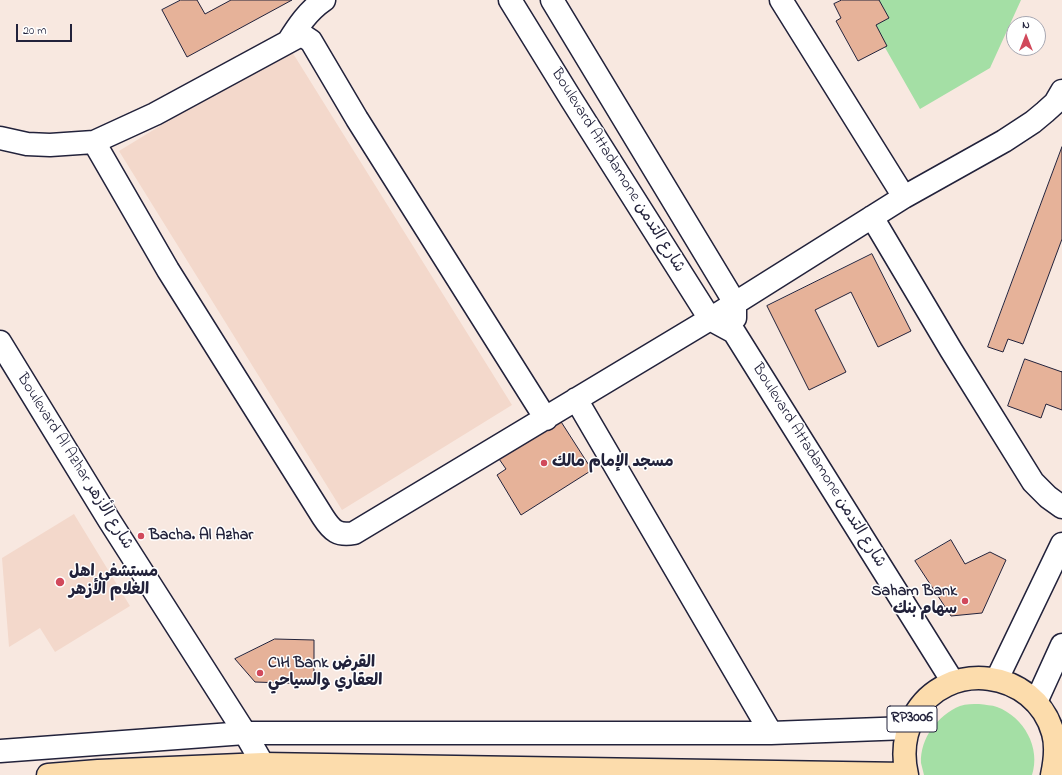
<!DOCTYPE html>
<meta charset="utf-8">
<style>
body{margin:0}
#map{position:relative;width:1062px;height:775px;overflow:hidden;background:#f8e8e0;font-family:"Indie Flower",sans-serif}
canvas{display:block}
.north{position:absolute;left:1006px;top:16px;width:40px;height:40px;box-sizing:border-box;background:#fff;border:1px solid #a7a7b1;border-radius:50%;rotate:0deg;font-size:11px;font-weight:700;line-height:16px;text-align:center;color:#22223b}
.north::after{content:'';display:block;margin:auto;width:14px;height:18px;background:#d1495b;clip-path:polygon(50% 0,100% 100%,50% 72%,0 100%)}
.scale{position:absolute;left:16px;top:24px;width:56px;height:18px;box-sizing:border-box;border:2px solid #22223b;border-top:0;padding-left:5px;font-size:12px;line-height:14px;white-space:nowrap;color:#22223b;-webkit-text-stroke:3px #fff;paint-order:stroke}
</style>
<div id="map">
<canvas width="1062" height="775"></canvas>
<div class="north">N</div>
<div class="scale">20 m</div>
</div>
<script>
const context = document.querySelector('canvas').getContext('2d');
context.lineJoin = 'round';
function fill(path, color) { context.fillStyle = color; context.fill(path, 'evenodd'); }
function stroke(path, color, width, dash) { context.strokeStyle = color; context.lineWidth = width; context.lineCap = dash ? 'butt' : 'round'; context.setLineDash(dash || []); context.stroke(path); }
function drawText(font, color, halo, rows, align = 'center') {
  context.font = font + ' "Indie Flower","Playpen Sans Arabic",sans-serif'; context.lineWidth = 3; context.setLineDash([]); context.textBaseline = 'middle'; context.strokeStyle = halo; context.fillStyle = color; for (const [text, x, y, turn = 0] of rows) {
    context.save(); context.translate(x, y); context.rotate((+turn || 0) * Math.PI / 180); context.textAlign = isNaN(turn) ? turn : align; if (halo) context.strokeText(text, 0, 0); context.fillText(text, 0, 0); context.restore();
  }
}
const built = new Path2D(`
 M 289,47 L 512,405 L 342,510 L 119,151 Z
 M 74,514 L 130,606 L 55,652 L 40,628 L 9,647 L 2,558 Z`);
const green = new Path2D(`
 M 878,0 L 1021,0 L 990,68 L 920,109 L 863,9 Z
 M 979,704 C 985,705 992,705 997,707 C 1024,717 1041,748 1032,775 L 924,775 C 923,771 922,767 921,763 C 920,738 938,715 960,706 C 966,704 973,704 979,704 Z`);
const building = new Path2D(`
 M 181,0 L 197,0 L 205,14 L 231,0 L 292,0 L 187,57 L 162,10 Z
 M 842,0 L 879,0 L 889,18 L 876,25 L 887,46 L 858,61 L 836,21 L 841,18 L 834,4 Z
 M 1062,147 L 1062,239 L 1023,344 L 1008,339 L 1003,352 L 988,347 Z
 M 872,254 L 911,331 L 878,347 L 851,292 L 815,310 L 846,372 L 809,390 L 767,306 Z
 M 1025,359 L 1062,372 L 1062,371 L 1062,410 L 1046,404 L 1041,418 L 1008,406 Z
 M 558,417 L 592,470 L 521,515 L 497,475 L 506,469 L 497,456 Z
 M 951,540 L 965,564 L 990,552 L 1006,560 L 982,613 L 951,616 L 915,561 Z
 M 275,639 L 314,640 L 314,684 L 255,682 L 235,659 Z`);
const street = new Path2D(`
 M 510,0 L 571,99 L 710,319 L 734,332 L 953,682
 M 552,0 L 735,303 L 735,318
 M 781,0 L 904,197
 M 288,42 C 298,26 308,11 324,0
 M 0,138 L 27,144 L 50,145 L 94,142 L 155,114 L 299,36 L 305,37 L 311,41 L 357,119 L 546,419
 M 94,142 L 168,270 L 323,517 C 332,531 338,536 354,533 L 710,319 L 904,197 L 1004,141 L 1033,122 L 1045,112 L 1055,103 L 1062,91
 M 872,217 L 951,350 L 1033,482 L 1048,497 L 1062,507
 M 576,399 L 771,733
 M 0,751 L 245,733 L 771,733 L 908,728`);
const secondary = new Path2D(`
 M 0,342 L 109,520 L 245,733 L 269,775
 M 997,679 L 1062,544
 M 1036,702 L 1062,645`);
const primary = new Path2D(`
 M 48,775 L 98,771 L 263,764 L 906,774
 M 907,775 C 902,754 904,735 914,716 C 946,658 1035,669 1053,733 C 1057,747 1055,761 1052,775`);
const markers = [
 [544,463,4,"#d1495b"],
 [141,536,4,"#d1495b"],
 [60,582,5,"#d1495b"],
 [965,601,4,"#d1495b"],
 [260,673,4,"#d1495b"]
];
const shields = [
 [912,719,50]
];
const shieldNames = [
 ["RP3006",912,719]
];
const streetNames = [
 ["Boulevard Attadamone شارع التدمن",617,171,58],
 ["Boulevard Al Azhar شارع الأزهر",74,462,58],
 ["Boulevard Attadamone شارع التدمن",818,466,58]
];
const poiNames = [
 ["مسجد الإمام مالك",552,463],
 ["Bacha. Al Azhar",149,536],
 ["مستشفى اهل",69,573],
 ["الغلام الأزهر",69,591],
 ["Saham Bank",957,592,"right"],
 ["سهام بنك",957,610,"right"],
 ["CIH Bank القرض",268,664],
 ["العقاري والسياحي",268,682]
];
fill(built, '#f3d8cb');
fill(green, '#a4dfa5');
fill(building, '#e6b299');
stroke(building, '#22223b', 1);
stroke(street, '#22223b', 25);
stroke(secondary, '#22223b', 25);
stroke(primary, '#22223b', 25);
stroke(street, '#fff', 22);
stroke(secondary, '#fff', 22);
stroke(primary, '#fcdcac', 22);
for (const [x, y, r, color] of markers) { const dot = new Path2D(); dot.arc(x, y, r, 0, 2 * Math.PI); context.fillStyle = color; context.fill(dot); stroke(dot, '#fff', 1.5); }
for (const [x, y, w] of shields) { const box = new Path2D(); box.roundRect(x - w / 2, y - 13, w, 26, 3); context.fillStyle = '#fff'; context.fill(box); stroke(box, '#22223b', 1); }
drawText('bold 15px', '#22223b', null, shieldNames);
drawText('16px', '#22223b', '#fff', streetNames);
drawText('bold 16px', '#22223b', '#fff', poiNames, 'left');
</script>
